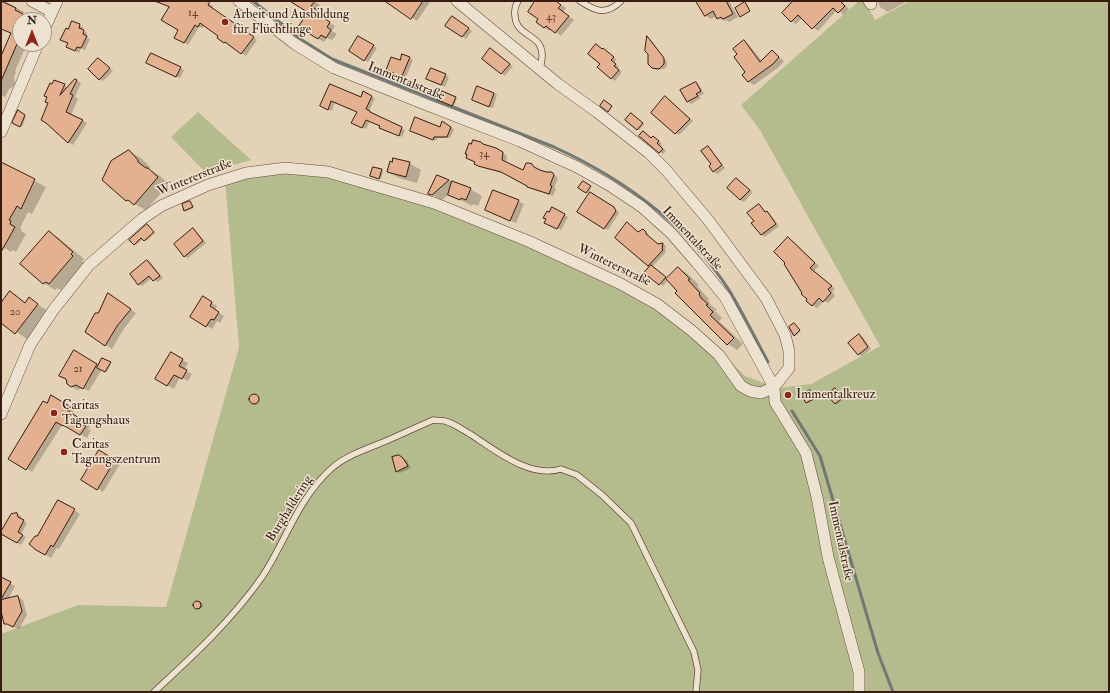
<!DOCTYPE html>
<meta charset="utf-8">
<style>
body{margin:0}
#map{position:relative;width:1110px;height:693px;overflow:hidden;background:#e4d2b6;font-family:"IM FELL Double Pica",serif}
canvas{display:block}
.frame{position:absolute;inset:0;border:2px solid #391c11;pointer-events:none}
.north{position:absolute;left:12px;top:12px;width:40px;height:40px;box-sizing:border-box;background:#ede2d0;border:1px solid #a59384;border-radius:50%;rotate:0deg;font-size:11px;font-weight:700;line-height:16px;text-align:center;color:#391c11}
.north::after{content:'';display:block;margin:auto;width:14px;height:18px;background:#8f2418;clip-path:polygon(50% 0,100% 100%,50% 72%,0 100%)}
</style>
<div id="map">
<canvas width="1110" height="693"></canvas>
<div class="frame"></div>
<div class="north">N</div>
</div>
<script>
const context = document.querySelector('canvas').getContext('2d');
context.lineJoin = 'round';
function fill(path, color) { context.fillStyle = color; context.fill(path, 'evenodd'); }
function stroke(path, color, width, dash) { context.strokeStyle = color; context.lineWidth = width; context.lineCap = dash ? 'butt' : 'round'; context.setLineDash(dash || []); context.stroke(path); }
function drawText(font, color, halo, rows, align = 'center') {
  context.font = font + ' "IM FELL Double Pica",serif'; context.lineWidth = 3; context.setLineDash([]); context.textBaseline = 'middle'; context.strokeStyle = halo; context.fillStyle = color; for (const [text, x, y, turn = 0] of rows) {
    context.save(); context.translate(x, y); context.rotate((+turn || 0) * Math.PI / 180); context.textAlign = isNaN(turn) ? turn : align; if (halo) context.strokeText(text, 0, 0); context.fillText(text, 0, 0); context.restore();
  }
}
const green = new Path2D(`
 M 859,1 L 865,1 L 875,20 L 910,1 L 1109,1 L 1109,692 L 1,692 L 1,634 L 78,605 L 166,607 L 239,347 L 225,179 L 285,166 L 435,203 L 621,278 L 694,325 L 745,376 L 777,388 L 811,384 L 880,346 L 760,130 L 741,105 Z
 M 198,112 L 251,160 L 206,173 L 171,137 Z`);
const shadow = new Path2D(`
 M 1,1 L 5,1 L 24,12 L 22,15 L 30,20 L 20,20 L 20,44 L 27,44 L 15,71 L 16,72 L 14,77 L 15,84 L 13,87 L 9,89 L 5,97 L 1,95 L 1,59 L 12,34 L 6,30 L 1,23 Z
 M 158,1 L 203,1 L 213,6 L 212,8 L 257,40 L 246,56 L 224,42 L 219,36 L 204,25 L 203,28 L 199,27 L 188,45 L 175,37 L 180,29 L 170,7 Z
 M 292,1 L 314,1 L 320,5 L 316,10 L 323,15 L 322,17 L 335,26 L 332,31 L 337,34 L 332,40 L 327,38 L 324,42 L 299,27 L 305,18 L 306,11 Z
 M 387,1 L 428,1 L 430,2 L 417,21 Z
 M 537,1 L 555,1 L 566,8 L 563,12 L 574,20 L 561,36 L 551,29 L 550,31 L 544,28 L 539,19 Z
 M 697,1 L 729,1 L 738,17 L 729,22 L 726,20 L 724,21 L 718,18 L 717,16 L 711,19 L 705,15 Z
 M 795,1 L 841,1 L 849,9 L 844,15 L 837,10 L 818,31 L 802,18 L 796,24 L 791,21 Z
 M 878,1 L 907,1 L 888,12 L 880,7 Z
 M 456,19 L 472,31 L 466,39 L 447,25 Z
 M 72,22 L 83,27 L 82,30 L 87,33 L 86,37 L 90,39 L 85,50 L 81,48 L 79,53 L 71,49 L 69,43 L 69,30 Z
 M 359,38 L 377,48 L 368,62 L 350,51 Z
 M 648,38 L 651,40 L 667,62 L 667,66 L 664,69 L 656,70 L 652,68 Z
 M 744,41 L 749,45 L 762,61 L 772,51 L 784,61 L 779,67 L 754,85 L 749,82 L 743,75 L 747,72 L 739,54 Z
 M 603,49 L 617,60 L 614,62 L 619,67 L 617,68 L 622,72 L 615,81 L 598,67 L 601,64 Z
 M 494,52 L 513,66 L 505,76 L 483,59 Z
 M 409,58 L 413,60 L 404,82 L 401,80 L 397,74 L 400,62 Z
 M 99,59 L 113,71 L 103,81 L 100,79 Z
 M 151,65 L 180,68 L 184,70 L 180,78 Z
 M 445,75 L 449,77 L 445,87 L 427,79 Z
 M 76,80 L 81,83 L 75,97 L 78,99 L 71,115 L 87,123 L 73,145 L 68,142 L 49,103 L 55,81 L 69,88 Z
 M 696,83 L 699,85 L 704,94 L 699,96 L 701,98 L 691,104 L 687,101 Z
 M 331,85 L 361,98 L 372,97 L 375,98 L 369,111 L 373,113 L 373,115 L 405,130 L 402,137 L 384,129 L 381,126 L 370,121 L 366,129 L 356,125 L 358,112 L 335,102 L 332,111 L 325,108 Z
 M 442,92 L 457,98 L 454,106 L 439,99 Z
 M 494,93 L 497,95 L 493,108 L 477,102 Z
 M 669,100 L 693,121 L 679,135 L 675,133 Z
 M 18,111 L 26,117 L 22,127 L 14,123 Z
 M 632,115 L 644,124 L 639,130 L 637,129 Z
 M 443,122 L 454,129 L 450,138 L 437,138 L 436,141 L 414,132 L 440,128 Z
 M 643,132 L 652,138 L 653,137 L 657,139 L 662,144 L 660,146 L 666,151 L 663,154 L 660,152 Z
 M 708,147 L 711,149 L 725,168 L 718,174 L 714,172 L 710,166 L 712,165 Z
 M 496,149 L 507,156 L 506,164 L 523,172 L 532,165 L 538,170 L 546,173 L 552,173 L 556,176 L 558,178 L 554,188 L 556,189 L 553,196 L 532,189 L 528,187 L 528,185 L 506,174 L 483,168 L 475,163 L 476,162 L 467,158 Z
 M 129,151 L 141,158 L 150,167 L 149,169 L 160,176 L 169,184 L 146,210 L 127,200 Z
 M 1,163 L 46,187 L 32,214 L 28,212 L 20,228 L 22,229 L 21,231 L 26,234 L 16,252 L 12,250 L 11,252 L 1,246 Z
 M 409,163 L 421,170 L 417,183 L 399,178 L 388,172 Z
 M 382,170 L 383,171 L 381,179 L 373,177 Z
 M 438,176 L 470,189 L 482,196 L 478,206 L 473,204 L 472,206 L 449,194 L 442,200 L 430,194 Z
 M 583,182 L 591,187 L 588,193 L 580,188 Z
 M 744,185 L 753,192 L 744,202 L 740,200 Z
 M 494,191 L 524,204 L 516,223 L 486,210 Z
 M 590,194 L 617,211 L 619,213 L 608,230 L 579,212 Z
 M 190,202 L 194,208 L 186,211 L 185,210 Z
 M 759,206 L 763,208 L 766,213 L 770,214 L 779,226 L 765,237 L 762,235 L 756,221 Z
 M 552,208 L 568,217 L 561,230 L 545,222 Z
 M 627,223 L 638,232 L 643,230 L 646,232 L 649,235 L 649,236 L 659,245 L 663,244 L 666,246 L 665,251 L 666,252 L 652,267 L 667,279 L 678,268 L 688,274 L 699,285 L 697,286 L 709,299 L 708,300 L 711,305 L 717,310 L 715,311 L 722,318 L 719,321 L 743,344 L 737,350 L 728,344 L 676,293 L 678,291 L 668,280 L 663,286 L 646,273 L 651,267 L 648,266 Z
 M 148,225 L 155,233 L 146,241 L 143,239 L 136,245 L 134,244 Z
 M 193,230 L 197,232 L 206,243 L 188,258 L 184,256 Z
 M 49,232 L 60,239 L 84,259 L 82,261 L 84,263 L 61,290 L 57,288 L 55,290 L 44,283 Z
 M 789,239 L 793,241 L 819,266 L 814,271 L 835,289 L 832,292 L 835,296 L 828,303 L 824,301 L 817,308 L 812,305 L 803,294 L 787,263 Z
 M 148,261 L 151,263 L 163,278 L 158,282 L 152,278 L 142,286 L 139,284 Z
 M 10,292 L 26,303 L 29,299 L 48,311 L 27,339 L 1,322 L 1,305 Z
 M 203,297 L 217,306 L 215,310 L 224,316 L 220,323 L 217,321 L 212,329 L 191,316 Z
 M 114,298 L 136,313 L 123,330 L 112,349 L 86,332 Z
 M 795,325 L 801,331 L 796,336 L 795,335 Z
 M 859,335 L 863,337 L 871,349 L 862,356 L 858,354 Z
 M 74,352 L 99,366 L 103,359 L 111,364 L 107,372 L 102,369 L 89,391 L 83,388 L 77,390 L 71,386 Z
 M 171,353 L 188,363 L 184,370 L 192,374 L 188,381 L 180,377 L 174,389 L 156,379 Z
 M 837,390 L 844,399 L 837,404 L 829,395 Z
 M 810,391 L 815,399 L 808,403 L 807,402 Z
 M250.5 400a4.5 4.5 0 1 1 9 0a4.5 4.5 0 1 1-9 0Z
 M 57,400 L 74,410 L 72,414 L 90,426 L 88,429 L 91,430 L 87,438 L 69,427 L 62,425 L 32,472 L 9,458 Z
 M 99,451 L 120,464 L 103,492 L 82,480 Z
 M 402,458 L 407,461 L 411,468 L 400,473 L 397,471 Z
 M 58,501 L 80,514 L 59,549 L 57,548 L 51,558 L 36,549 L 37,538 Z
 M 17,514 L 21,516 L 21,520 L 27,523 L 21,535 L 26,537 L 21,545 L 1,533 Z
 M 2,579 L 15,586 L 8,599 L 18,597 L 23,600 L 27,615 L 19,629 L 5,623 L 1,607 L 1,581 Z
 M 196,602 L 202,603 L 203,606 L 202,608 L 199,609 L 195,606 L 194,604 Z`);
const stream = new Path2D(`
 M 253,1 L 302,40 L 332,59 L 554,147 C 624,179 687,225 729,290 C 743,313 755,338 768,362
 M 792,411 L 820,456 L 878,653 L 893,692`);
const building = new Path2D(`
 M 1,1 L 16,8 L 15,10 L 23,14 L 22,20 L 20,20 L 20,37 L 1,81 L 1,56 L 11,33 L 1,29 Z
 M 155,1 L 210,1 L 208,5 L 254,37 L 241,54 L 225,42 L 224,43 L 217,38 L 218,36 L 200,23 L 198,27 L 195,25 L 184,43 L 174,38 L 178,30 L 161,20 L 169,7 Z
 M 290,1 L 315,1 L 311,6 L 318,11 L 316,13 L 330,22 L 327,27 L 331,30 L 326,38 L 321,35 L 318,39 L 298,27 L 304,18 L 301,16 L 305,11 Z
 M 385,1 L 423,1 L 411,19 Z
 M 535,1 L 556,1 L 561,5 L 558,8 L 569,16 L 555,33 L 546,26 L 544,28 L 536,22 L 538,19 L 528,12 Z
 M 696,1 L 726,1 L 733,14 L 723,19 L 721,17 L 717,19 L 713,11 L 705,16 Z
 M 793,1 L 840,1 L 845,6 L 838,13 L 833,8 L 812,29 L 798,15 L 791,22 L 782,13 Z
 M 745,2 L 750,11 L 740,17 L 735,8 Z
 M 452,16 L 469,28 L 462,37 L 445,26 Z
 M 72,21 L 80,24 L 79,28 L 84,30 L 83,34 L 87,36 L 81,48 L 77,47 L 75,51 L 66,47 L 68,43 L 60,40 L 66,28 L 68,29 Z
 M 358,36 L 374,45 L 364,61 L 349,51 Z
 M 647,36 L 664,58 L 664,64 L 659,69 L 652,68 L 648,64 L 648,54 L 645,51 Z
 M 744,40 L 760,62 L 772,50 L 779,57 L 773,64 L 748,82 L 742,75 L 745,72 L 734,57 L 737,54 L 733,49 Z
 M 596,44 L 602,49 L 603,48 L 614,57 L 611,60 L 616,64 L 614,66 L 619,70 L 611,79 L 597,67 L 600,64 L 588,54 Z
 M 490,48 L 510,64 L 501,74 L 482,59 Z
 M 151,53 L 181,67 L 176,77 L 146,63 Z
 M 402,54 L 410,57 L 400,81 L 396,74 L 386,70 L 391,57 L 400,60 Z
 M 98,58 L 110,68 L 99,80 L 88,69 Z
 M 431,68 L 446,74 L 441,85 L 426,79 Z
 M 75,79 L 77,80 L 70,94 L 73,95 L 66,112 L 83,120 L 68,143 L 46,123 L 41,120 L 48,103 L 45,102 L 47,97 L 44,96 L 50,83 L 52,84 L 54,80 L 65,84 L 60,95 Z
 M 696,82 L 701,91 L 696,94 L 698,96 L 687,102 L 680,90 Z
 M 330,84 L 361,97 L 363,91 L 372,96 L 366,109 L 370,111 L 370,112 L 402,127 L 399,136 L 379,128 L 380,126 L 366,120 L 362,128 L 351,123 L 357,112 L 331,101 L 328,110 L 320,106 Z
 M 477,86 L 494,93 L 489,107 L 472,100 Z
 M 442,91 L 456,97 L 452,106 L 438,100 Z
 M 665,96 L 690,119 L 675,134 L 651,113 Z
 M 604,100 L 612,106 L 608,112 L 600,106 Z
 M 18,110 L 25,115 L 20,127 L 12,123 Z
 M 631,113 L 643,123 L 637,130 L 625,120 Z
 M 415,117 L 440,127 L 442,121 L 451,127 L 447,137 L 434,137 L 433,140 L 410,131 Z
 M 643,131 L 651,138 L 653,136 L 659,141 L 657,143 L 663,149 L 659,153 L 639,136 Z
 M 473,140 L 481,142 L 483,144 L 496,148 L 503,152 L 502,160 L 523,170 L 526,163 L 529,163 L 532,164 L 534,167 L 540,170 L 546,172 L 552,172 L 554,175 L 550,185 L 552,186 L 549,194 L 527,187 L 527,186 L 501,172 L 478,166 L 474,164 L 475,162 L 466,158 L 467,154 L 465,154 L 469,143 L 471,144 Z
 M 708,146 L 722,165 L 713,172 L 709,166 L 711,164 L 701,151 Z
 M 129,150 L 138,160 L 138,162 L 146,168 L 148,168 L 158,177 L 134,205 L 128,200 L 126,201 L 102,180 L 111,161 Z
 M 393,158 L 410,162 L 406,177 L 387,172 L 390,161 L 392,162 Z
 M 1,162 L 35,179 L 21,209 L 17,206 L 9,220 L 11,221 L 10,224 L 15,227 L 1,252 Z
 M 373,167 L 382,169 L 379,179 L 370,176 Z
 M 437,175 L 449,180 L 432,195 L 428,194 Z
 M 736,178 L 750,190 L 740,200 L 727,188 Z
 M 452,181 L 471,188 L 466,200 L 461,198 L 460,200 L 448,195 Z
 M 583,181 L 591,186 L 586,193 L 578,188 Z
 M 493,190 L 519,200 L 510,221 L 485,210 Z
 M 590,192 L 614,207 L 616,211 L 604,229 L 577,212 Z
 M 190,201 L 193,207 L 184,211 L 182,204 Z
 M 759,204 L 765,212 L 767,211 L 776,224 L 761,235 L 751,223 L 754,221 L 747,213 Z
 M 552,207 L 565,214 L 557,229 L 544,223 L 546,219 L 543,218 L 547,211 L 549,212 Z
 M 627,222 L 638,232 L 643,229 L 646,232 L 646,234 L 658,244 L 663,243 L 662,249 L 663,250 L 648,266 L 615,238 Z
 M 147,224 L 154,232 L 144,241 L 141,238 L 134,245 L 129,240 Z
 M 193,228 L 203,241 L 184,257 L 174,244 Z
 M 49,231 L 73,252 L 71,254 L 73,256 L 49,284 L 46,282 L 43,284 L 20,264 Z
 M 788,237 L 815,263 L 810,268 L 832,286 L 828,289 L 831,293 L 823,302 L 819,298 L 812,306 L 806,301 L 807,299 L 801,294 L 802,293 L 784,264 L 785,263 L 774,252 Z
 M 147,260 L 160,276 L 153,281 L 149,276 L 138,285 L 130,274 Z
 M 651,265 L 666,277 L 659,285 L 644,273 Z
 M 678,267 L 690,279 L 688,280 L 700,293 L 699,294 L 701,298 L 708,304 L 706,305 L 713,312 L 710,315 L 734,338 L 727,345 L 675,293 L 677,291 L 666,279 Z
 M 10,291 L 25,303 L 29,297 L 38,304 L 15,334 L 1,323 L 1,303 Z
 M 108,293 L 131,309 L 117,326 L 105,346 L 85,332 L 95,313 L 98,313 Z
 M 203,296 L 212,302 L 210,306 L 219,312 L 214,320 L 211,319 L 206,327 L 190,317 Z
 M 794,323 L 800,330 L 794,336 L 789,327 Z
 M 859,334 L 868,347 L 858,355 L 848,343 Z
 M 74,350 L 97,364 L 83,389 L 76,385 L 71,387 L 67,384 L 66,379 L 59,376 Z
 M 171,352 L 183,359 L 179,366 L 187,370 L 182,379 L 174,375 L 167,386 L 155,379 Z
 M 102,358 L 111,362 L 105,372 L 97,368 Z
 M 835,388 L 843,397 L 835,404 L 827,395 Z
 M 810,390 L 815,398 L 806,403 L 801,395 Z
 M249 399a5 5 0 1 1 10 0a5 5 0 1 1-10 0Z
 M 51,395 L 69,406 L 67,410 L 85,422 L 83,425 L 86,426 L 80,435 L 63,425 L 63,426 L 56,422 L 26,470 L 8,459 L 43,401 L 47,403 Z
 M 99,450 L 115,460 L 97,490 L 81,480 Z
 M 399,455 L 403,458 L 408,466 L 396,472 L 392,457 Z
 M 58,500 L 75,509 L 53,547 L 51,545 L 45,555 L 36,550 L 29,544 L 35,536 L 37,536 Z
 M 17,513 L 18,517 L 24,520 L 18,532 L 23,535 L 17,543 L 1,534 L 1,531 L 11,514 Z
 M 1,577 L 11,582 L 1,599 Z
 M 18,596 L 22,611 L 13,627 L 7,624 L 4,624 L 1,611 L 1,600 Z
 M193 605a4 4 0 1 1 8 0a4 4 0 1 1-8 0Z`);
const lane = new Path2D(`
 M 518,1 C 515,6 514,11 515,16 C 516,33 531,33 539,44 C 544,52 542,60 540,69
 M 580,1 C 595,11 606,16 621,1
 M 154,692 C 192,657 232,620 262,577 C 286,541 298,498 332,468 C 347,455 367,449 386,441 C 402,434 417,427 433,420 C 437,421 442,420 445,421 C 453,423 463,430 470,434 C 495,450 530,479 561,469 L 577,475 L 602,495 L 631,523 L 694,652 L 698,670 L 696,692`);
const street = new Path2D(`
 M 32,1 L 52,12
 M 239,1 L 295,44 L 334,68 L 427,105 L 520,141 L 577,167 L 609,185 L 642,207 L 671,233 L 697,263 L 725,297 L 774,387 L 775,402 L 806,453 L 817,497 L 828,557 L 859,672 L 859,692
 M 869,1 L 871,4
 M 44,30 L 57,1
 M 1,132 L 38,44
 M 1,414 L 30,345 L 54,309 L 89,265 L 142,219 L 161,206 L 208,185 L 246,173 L 285,168 L 328,172 L 434,203 L 528,241 L 619,283 L 657,304 L 691,330 L 719,355 L 741,386 L 750,391 L 761,393 L 774,387 L 789,368 L 789,351 L 785,335 L 766,298 L 709,221 L 666,170 L 649,153 L 597,112 L 558,84 L 457,1`);
const markers = [
 [225,22,4,"#8f2418"],
 [788,395,4,"#8f2418"],
 [54,413,4,"#8f2418"],
 [64,452,4,"#8f2418"]
];
const numberNames = [
 ["14",193,14],
 ["43",551,18],
 ["34",484,155],
 ["20",15,313],
 ["21",78,370]
];
const poiNames = [
 ["Arbeit und Ausbildung",233,15],
 ["für Flüchtlinge",233,30],
 ["Immentalkreuz",796,395],
 ["Caritas",62,406],
 ["Tagungshaus",62,421],
 ["Caritas",72,445],
 ["Tagungszentrum",72,460]
];
const streetNames = [
 ["Immentalstraße",406,82,22],
 ["Wintererstraße",195,178,-22],
 ["Immentalstraße",692,239,47],
 ["Wintererstraße",614,266,26],
 ["Burghaldering",290,509,-58],
 ["Immentalstraße",840,541,78]
];
fill(green, '#b4bc8e');
fill(shadow, '#0003');
stroke(stream, '#727874', 3);
fill(building, '#e3b090');
stroke(building, '#391c11', 1);
stroke(lane, '#644a3a', 7);
stroke(street, '#644a3a', 12);
stroke(lane, '#ede2d0', 5.5);
stroke(street, '#ede2d0', 11);
for (const [x, y, r, color] of markers) { const dot = new Path2D(); dot.arc(x, y, r, 0, 2 * Math.PI); context.fillStyle = color; context.fill(dot); stroke(dot, '#ede2d0', 1.5); }
drawText('11px', '#644131', null, numberNames);
drawText('13px', '#391c11', '#ede2d0', poiNames, 'left');
drawText('13px', '#391c11', '#ede2d0', streetNames);
</script>
